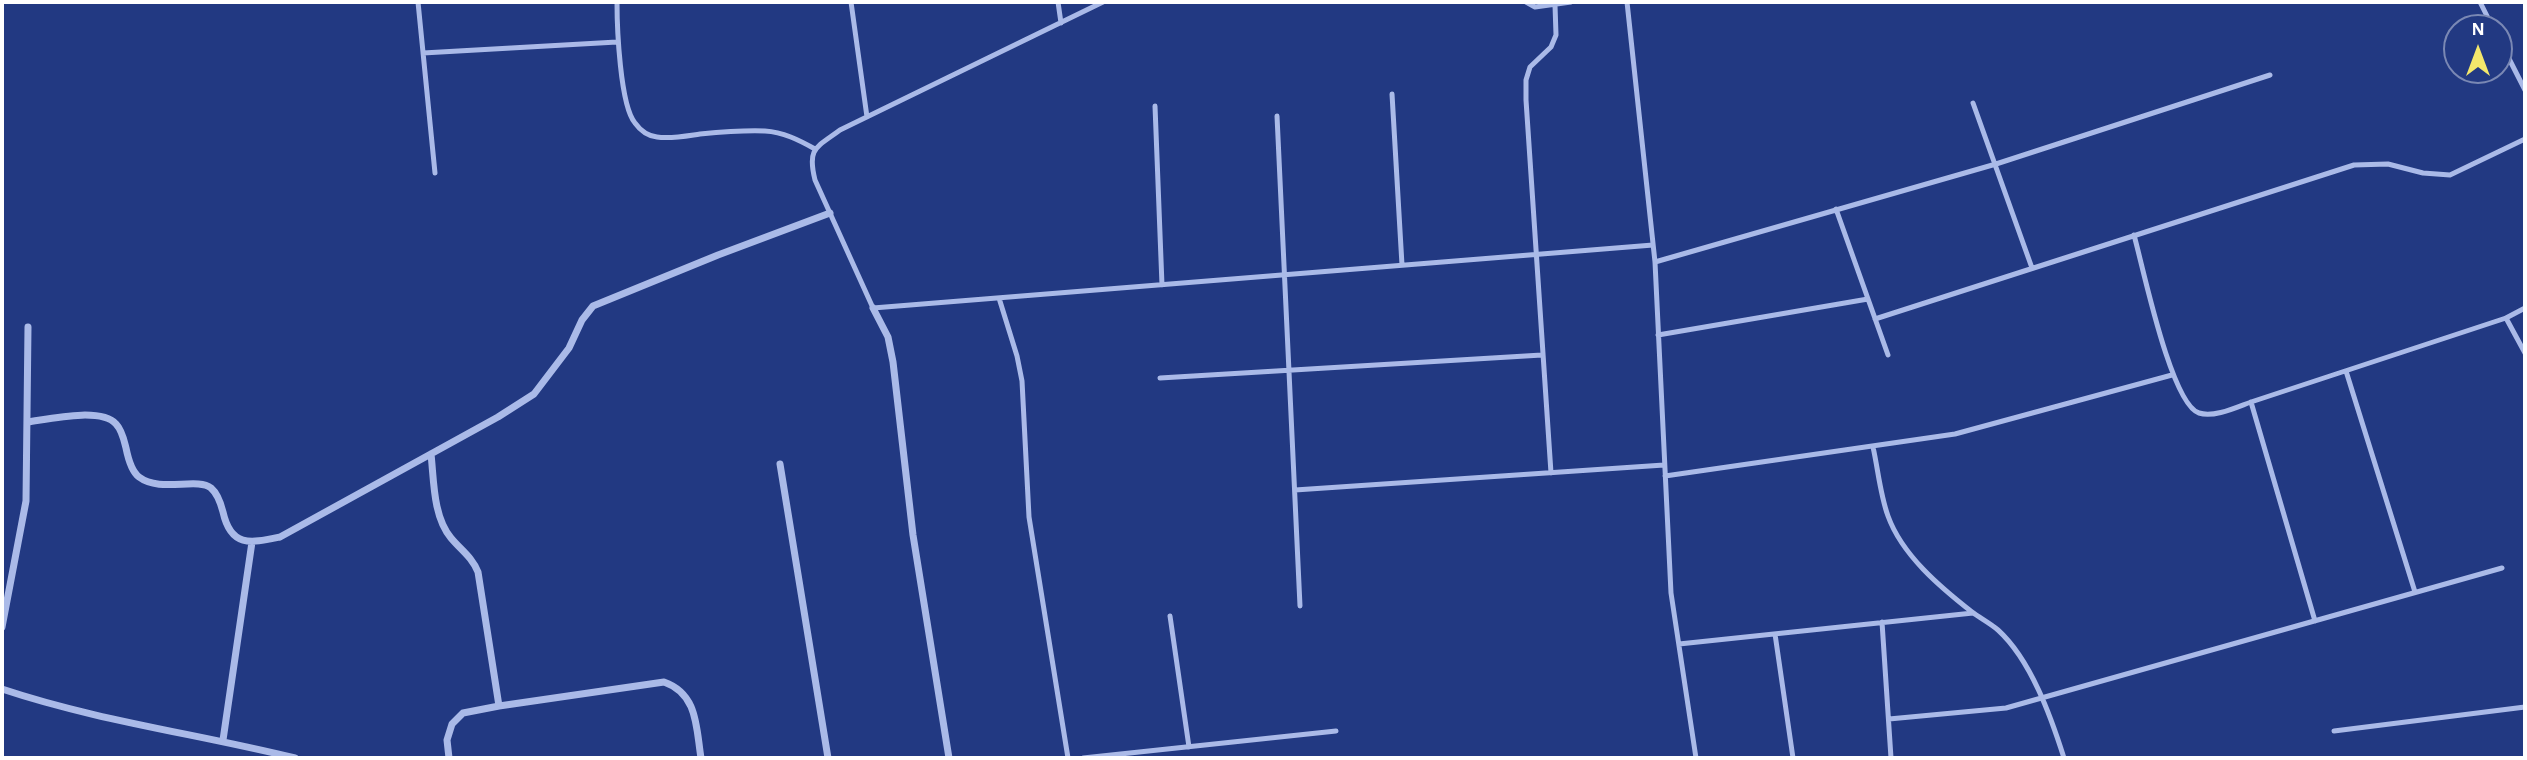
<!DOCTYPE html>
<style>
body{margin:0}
#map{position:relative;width:2527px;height:760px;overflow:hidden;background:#223982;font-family:"Alegreya Sans",sans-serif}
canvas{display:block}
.frame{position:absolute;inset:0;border:4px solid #fff;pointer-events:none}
.north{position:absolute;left:2443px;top:14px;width:70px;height:70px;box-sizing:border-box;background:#223982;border:2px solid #7a88b4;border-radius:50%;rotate:0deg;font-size:19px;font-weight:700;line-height:28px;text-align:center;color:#fff}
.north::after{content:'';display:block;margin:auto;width:24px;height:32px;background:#f3e76c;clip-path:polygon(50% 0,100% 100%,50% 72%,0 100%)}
</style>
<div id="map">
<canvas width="2527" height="760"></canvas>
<div class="frame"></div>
<div class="north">N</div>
</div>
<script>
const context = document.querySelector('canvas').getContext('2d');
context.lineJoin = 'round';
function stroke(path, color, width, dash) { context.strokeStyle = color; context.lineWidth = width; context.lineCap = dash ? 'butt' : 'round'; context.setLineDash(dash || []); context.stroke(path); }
const lane = new Path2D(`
 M 418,2 L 435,173
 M 617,2 C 617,27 620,105 635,123 C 640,130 648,136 657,137 C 671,139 686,136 700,134 C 721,132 743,130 765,131 C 783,132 799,140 815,149
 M 851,2 L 867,117
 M 1058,2 L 1061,23
 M 1103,2 L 840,130 C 816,148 807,148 815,180 L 873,308 L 1653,245
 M 1526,2 L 1535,7 L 1571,2
 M 1627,2 L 1655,262 L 1671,593 L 1696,758
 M 2480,2 L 2493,28
 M 2499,39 L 2525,90
 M 423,53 L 617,42
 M 1392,94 L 1402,265
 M 1973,103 L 2032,268
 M 1155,106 L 1162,285
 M 1277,116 L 1300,606
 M 1836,209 L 1888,355
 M 2134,235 C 2143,267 2171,404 2199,413 C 2214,418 2237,407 2251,402 L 2506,318 L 2525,308
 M 1655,262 L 1996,164 L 2270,75
 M 999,298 L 1017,356 L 1022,381 L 1029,517 L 1068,758
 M 2506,318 L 2525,353
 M 1875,319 L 2354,165 L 2388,164 L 2423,173 L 2450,175 L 2525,139
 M 1658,335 L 1868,299
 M 2346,371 L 2415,592
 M 1160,378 L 1542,355
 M 2251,402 L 2315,621
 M 1873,447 C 1878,469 1880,494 1888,516 C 1902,555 1940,587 1972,612 C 1980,618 1990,623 1998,630 C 2031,660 2051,717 2064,758
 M 1551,473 L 1526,100 L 1526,80 L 1530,67 L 1551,47 L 1556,35 L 1555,5
 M 1665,476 L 1955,434 L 2172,375
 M 1295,490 L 1664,465
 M 1170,616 L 1189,747
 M 1882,622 L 1891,758
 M 1775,634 L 1793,758
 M 1679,644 L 1973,613
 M 1889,719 L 2006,708 L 2502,568
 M 2334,731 L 2525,707
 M 1083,758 L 1336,731`);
const street = new Path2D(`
 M 873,308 L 888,337 L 893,362 L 913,535 L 949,758
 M 28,422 C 49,419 101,407 116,424 C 122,430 124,440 126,448 C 128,458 131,471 139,477 C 160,493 197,477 211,488 C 218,494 221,504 223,512 C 231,548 251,543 280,537 L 498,417 L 534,394 L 569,348 L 582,320 L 593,306 L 718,255 L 830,213
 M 431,454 C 434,481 433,516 451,538 C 461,550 472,557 478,572 L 499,706
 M 780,464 L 828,758
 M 2,627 L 26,501 L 28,327
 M 2,689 C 98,721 198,734 295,758
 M 223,740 L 252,542
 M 449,758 L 447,740 L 452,724 L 463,713 L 499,706 L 664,682 C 698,694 696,727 701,758`);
stroke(lane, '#aabae8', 5);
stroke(street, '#aabae8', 7);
</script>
